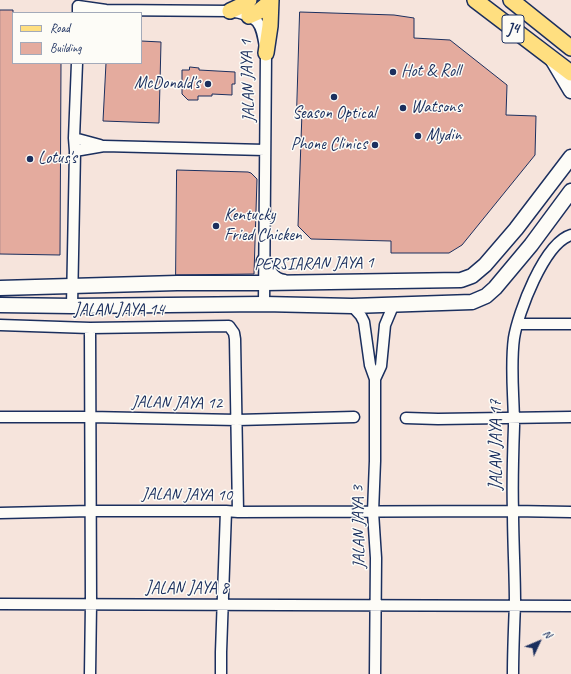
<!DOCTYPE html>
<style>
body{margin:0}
#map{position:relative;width:571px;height:674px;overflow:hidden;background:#f6e4dc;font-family:Caveat,sans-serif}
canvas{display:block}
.legend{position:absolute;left:12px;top:12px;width:130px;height:52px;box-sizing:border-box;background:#fdfcf7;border:1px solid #a3aaba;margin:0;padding:5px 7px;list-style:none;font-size:12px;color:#1b2f5e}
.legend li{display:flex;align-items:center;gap:8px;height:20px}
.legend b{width:20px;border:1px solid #a3aaba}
.north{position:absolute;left:519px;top:622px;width:40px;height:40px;-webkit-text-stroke:3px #fdfcf7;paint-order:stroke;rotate:46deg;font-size:11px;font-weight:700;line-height:16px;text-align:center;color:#1b2f5e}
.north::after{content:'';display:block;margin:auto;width:14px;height:18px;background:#1b2f5e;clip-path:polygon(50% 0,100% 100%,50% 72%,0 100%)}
</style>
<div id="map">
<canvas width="571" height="674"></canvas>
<ul class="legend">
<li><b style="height:5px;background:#ffdf80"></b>Road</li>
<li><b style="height:11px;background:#e4ab9e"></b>Building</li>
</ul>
<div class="north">N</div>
</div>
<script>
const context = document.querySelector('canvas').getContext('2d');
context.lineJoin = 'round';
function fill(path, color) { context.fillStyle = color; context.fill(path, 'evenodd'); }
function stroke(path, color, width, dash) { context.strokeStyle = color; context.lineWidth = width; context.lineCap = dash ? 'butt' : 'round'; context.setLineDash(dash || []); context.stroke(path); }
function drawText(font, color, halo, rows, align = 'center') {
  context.font = font + ' Caveat,sans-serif'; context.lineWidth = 3; context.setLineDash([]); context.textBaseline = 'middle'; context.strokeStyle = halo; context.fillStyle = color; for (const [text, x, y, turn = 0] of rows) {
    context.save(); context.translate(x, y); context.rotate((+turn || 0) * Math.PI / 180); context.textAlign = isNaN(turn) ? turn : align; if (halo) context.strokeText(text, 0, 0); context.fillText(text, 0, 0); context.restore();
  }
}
const building = new Path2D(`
 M 0,10 L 13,10 L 13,63 L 61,63 L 60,255 L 0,254 Z
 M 300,12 L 394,15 L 414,18 L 414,38 L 450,40 L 507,85 L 506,115 L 536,116 L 535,155 L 462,245 L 449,253 L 391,253 L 391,241 L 311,239 L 298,226 L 302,112 L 297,111 Z
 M 141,41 L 161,42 L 159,123 L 103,121 L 106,63 L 141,63 Z
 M 190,67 L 199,68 L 199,70 L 235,72 L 235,84 L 232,84 L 232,95 L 212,94 L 212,96 L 198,96 L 198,100 L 188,100 L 182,94 L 182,70 L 189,70 Z
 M 177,170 L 248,172 L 251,173 L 257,179 L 254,274 L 176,275 Z`);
const street = new Path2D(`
 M 78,13 L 78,6 L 106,10 L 230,11 C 262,16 261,24 266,53 L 264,304
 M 74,138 L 100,145
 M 75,151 L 104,146 L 265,150
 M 72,306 L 75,151 L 74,138 L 77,63
 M 352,306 L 361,316 L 364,322 L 370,365 L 375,379 L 375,461 L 373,512 L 376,558 L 375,674
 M 518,324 L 571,324
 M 0,325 L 90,328 L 229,326 L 234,333 L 235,339 L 238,512
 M 90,328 L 91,604 L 90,674
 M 375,379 L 381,366 L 385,325 L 393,306
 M 0,417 L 90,417 L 237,420 L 354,417
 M 406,418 L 438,419 L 571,417
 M 0,513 L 91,511 L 226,511 L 238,512 L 513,511 L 571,512
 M 0,604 L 571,606
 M 221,674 L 221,652 L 226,511
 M 513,674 C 513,651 514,628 515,604 C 515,573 513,542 513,511 C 512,482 513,454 514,426 C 514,397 510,367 514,338 C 518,313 544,243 571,235`);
const secondary = new Path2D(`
 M 552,59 L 571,91
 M 264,261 C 268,271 272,280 284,282
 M 0,288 L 177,283 L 264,283 L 461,280 L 472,276 L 485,265 L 516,229 L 571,157
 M 0,305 L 72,306 L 264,304 L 352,306 L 472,302 L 486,296 L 495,288 L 531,245 L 571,191`);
const primary = new Path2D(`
 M 475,0 L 571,73
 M 511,0 L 571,48
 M 230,11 L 245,4 L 249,0
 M 249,16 L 258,12 L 270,2
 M 266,53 L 270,26 L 271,0`);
const markers = [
 [393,72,4,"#1b2f5e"],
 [208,84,4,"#1b2f5e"],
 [334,97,4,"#1b2f5e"],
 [403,108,4,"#1b2f5e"],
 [418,136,4,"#1b2f5e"],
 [375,145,4,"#1b2f5e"],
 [30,159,4,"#1b2f5e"],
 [216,226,4,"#1b2f5e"]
];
const shields = [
 [513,29,22]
];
const shieldNames = [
 ["J4",513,29]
];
const poiNames = [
 ["Hot & Roll",401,72],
 ["McDonald's",200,84,"right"],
 ["Watsons",411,108],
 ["Season Optical",334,114,"center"],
 ["Mydin",426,136],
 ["Phone Clinics",367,145,"right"],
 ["Lotus's",38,159],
 ["Kentucky",224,216],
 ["Fried Chicken",224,236]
];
const streetNames = [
 ["JALAN JAYA 1",248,81,-92],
 ["PERSIARAN JAYA 1",314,264,-1],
 ["JALAN JAYA 14",119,311],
 ["JALAN JAYA 12",177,403,1],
 ["JALAN JAYA 17",497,445,-90],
 ["JALAN JAYA 10",187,495,1],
 ["JALAN JAYA 3",359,527,-91],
 ["JALAN JAYA 8",187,589]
];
fill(building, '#e4ab9e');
stroke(building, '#1b2f5e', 1);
stroke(street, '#1b2f5e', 13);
stroke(secondary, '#1b2f5e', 17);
stroke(primary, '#1b2f5e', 18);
stroke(street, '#fdfcf7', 10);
stroke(secondary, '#fdfcf7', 14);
stroke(primary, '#ffdf80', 15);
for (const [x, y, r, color] of markers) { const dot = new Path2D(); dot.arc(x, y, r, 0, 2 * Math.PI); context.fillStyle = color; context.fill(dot); stroke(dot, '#fdfcf7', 1.5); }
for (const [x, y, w] of shields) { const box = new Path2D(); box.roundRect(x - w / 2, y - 14, w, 28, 3); context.fillStyle = '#fdfcf7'; context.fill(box); stroke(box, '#1b2f5e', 1); }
drawText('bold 16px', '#1b2f5e', null, shieldNames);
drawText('17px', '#1b2f5e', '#fdfcf7', poiNames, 'left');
drawText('17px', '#1b2f5e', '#fdfcf7', streetNames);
</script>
